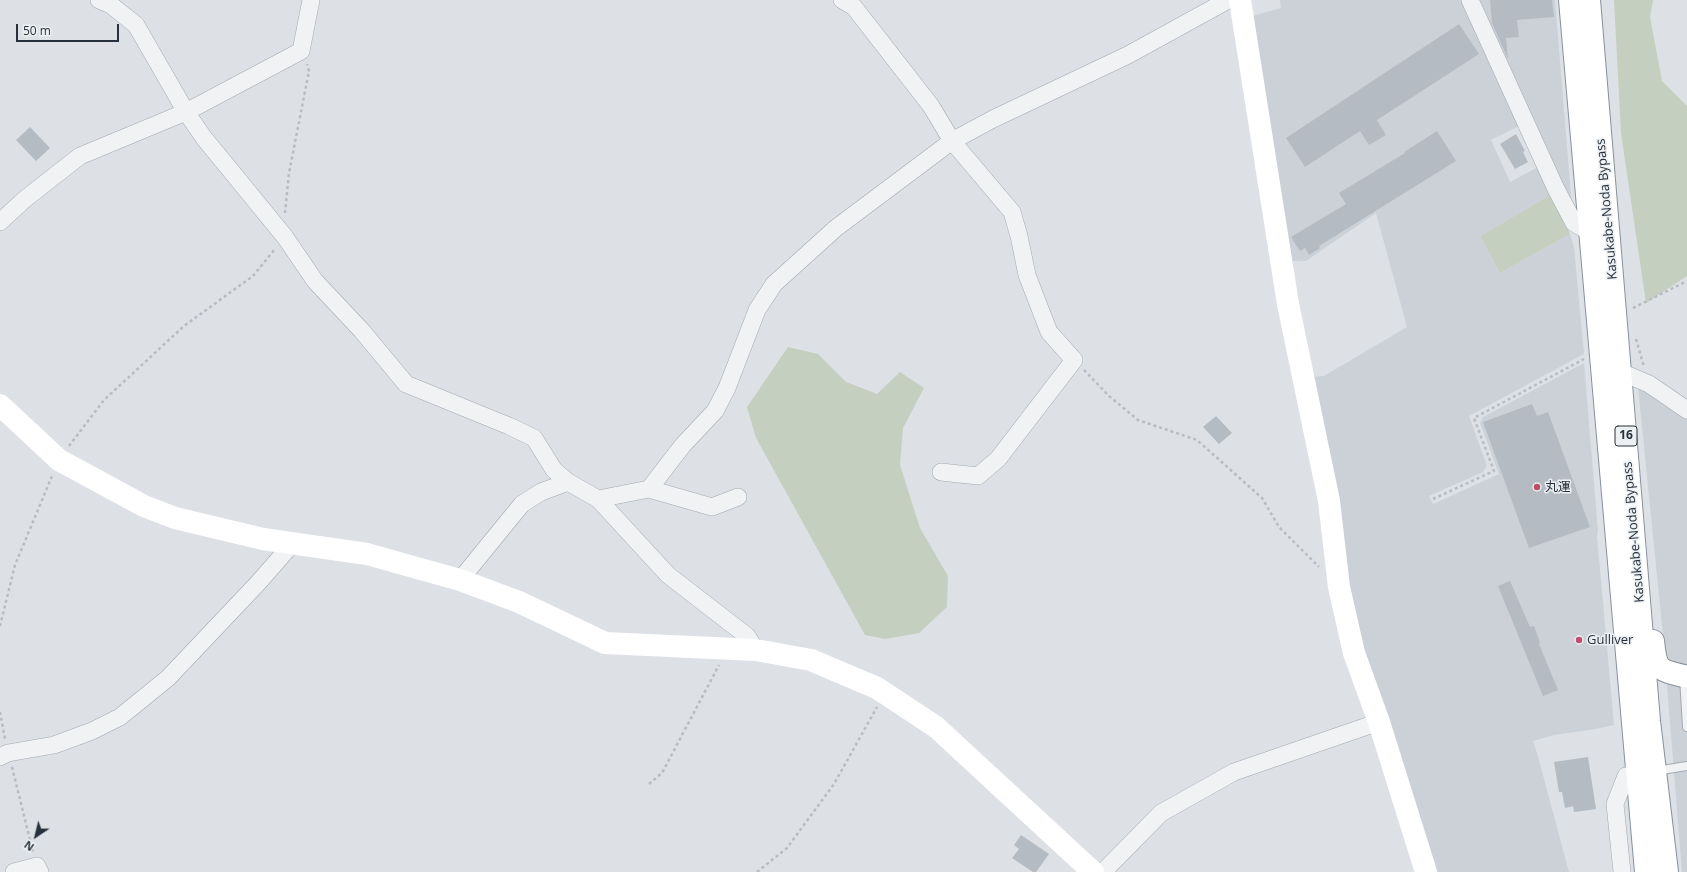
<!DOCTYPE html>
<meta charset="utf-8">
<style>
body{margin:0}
#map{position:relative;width:1687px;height:872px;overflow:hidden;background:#dde1e6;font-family:"Open Sans",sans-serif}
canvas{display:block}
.north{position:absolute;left:16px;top:816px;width:40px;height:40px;-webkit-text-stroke:3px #ecf0f3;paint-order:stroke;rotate:215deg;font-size:11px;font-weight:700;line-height:16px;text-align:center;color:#28313b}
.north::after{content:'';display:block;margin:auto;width:14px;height:18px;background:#28313b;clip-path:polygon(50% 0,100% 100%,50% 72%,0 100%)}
.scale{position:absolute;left:16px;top:24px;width:103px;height:18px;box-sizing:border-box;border:2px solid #28313b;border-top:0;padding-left:5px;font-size:12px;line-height:14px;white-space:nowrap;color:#28313b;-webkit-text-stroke:3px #ecf0f3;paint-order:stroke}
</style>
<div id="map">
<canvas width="1687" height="872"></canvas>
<div class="north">N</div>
<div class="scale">50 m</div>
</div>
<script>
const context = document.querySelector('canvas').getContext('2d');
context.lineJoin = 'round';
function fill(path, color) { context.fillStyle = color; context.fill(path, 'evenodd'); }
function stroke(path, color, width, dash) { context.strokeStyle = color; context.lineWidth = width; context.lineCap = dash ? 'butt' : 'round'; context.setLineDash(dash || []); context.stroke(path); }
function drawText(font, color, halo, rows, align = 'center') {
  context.font = font + ' "Open Sans","Noto Sans JP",sans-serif'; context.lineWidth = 3; context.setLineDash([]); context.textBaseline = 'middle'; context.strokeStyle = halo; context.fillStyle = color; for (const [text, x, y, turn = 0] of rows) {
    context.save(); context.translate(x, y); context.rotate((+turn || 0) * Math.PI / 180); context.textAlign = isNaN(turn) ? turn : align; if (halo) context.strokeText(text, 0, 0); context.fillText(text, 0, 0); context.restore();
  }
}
const built = new Path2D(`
 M 1280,0 L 1463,0 L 1521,125 L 1491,140 L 1510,182 L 1540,166 L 1552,194 L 1480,236 L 1500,273 L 1570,234 L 1574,247 L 1584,354 L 1469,416 L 1487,466 L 1483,472 L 1429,496 L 1433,504 L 1499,474 L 1480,423 L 1483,417 L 1584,363 L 1598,531 L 1597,536 L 1614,725 L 1596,729 L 1554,735 L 1533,741 L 1537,753 L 1569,872 L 1436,872 L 1360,641 L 1311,377 L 1324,376 L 1407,327 L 1376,213 L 1306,261 L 1292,261 L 1249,17 L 1281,8 Z
 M 1475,0 L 1555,0 L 1572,208 Z
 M 1638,387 L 1687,414 L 1687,872 L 1682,872 L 1663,635 Z`);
const green = new Path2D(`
 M 1614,0 L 1653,0 L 1650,17 L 1662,81 L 1687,106 L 1687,276 L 1646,303 L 1621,133 Z
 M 1552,194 L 1570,234 L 1500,273 L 1480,236 Z
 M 788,347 L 818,354 L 846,382 L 877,394 L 900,372 L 924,388 L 903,428 L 900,465 L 920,528 L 948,576 L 947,607 L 919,633 L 885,639 L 865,635 L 756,438 L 747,407 Z`);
const building = new Path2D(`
 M 1490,0 L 1552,0 L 1554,17 L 1517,20 L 1519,37 L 1506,38 L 1508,59 L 1492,23 Z
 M 1459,24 L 1479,54 L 1377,120 L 1386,135 L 1369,145 L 1360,131 L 1305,167 L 1286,138 Z
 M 30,127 L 50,148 L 36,161 L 16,140 Z
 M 1437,131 L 1456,161 L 1319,246 L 1320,248 L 1309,255 L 1305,248 L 1300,251 L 1291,237 L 1346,204 L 1339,193 L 1405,153 L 1404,152 Z
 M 1516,134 L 1525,151 L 1523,152 L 1528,162 L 1515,169 L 1500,144 Z
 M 1532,404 L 1537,416 L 1548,412 L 1590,527 L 1529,548 L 1483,422 Z
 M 1216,416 L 1232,433 L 1219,444 L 1203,427 Z
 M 1510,581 L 1530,627 L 1534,626 L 1540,643 L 1539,644 L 1558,690 L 1543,696 L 1498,586 Z
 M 1588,757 L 1596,809 L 1574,812 L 1573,806 L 1565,808 L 1562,792 L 1559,792 L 1554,762 Z
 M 1021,835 L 1049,854 L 1036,872 L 1033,872 L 1012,858 L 1019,849 L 1014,845 Z`);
const path = new Path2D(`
 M 285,213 L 289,173 L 309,71 L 307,64
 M 1633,308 L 1687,281
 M 1636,339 L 1644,367
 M 1084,370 L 1109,396 L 1138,420 L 1197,440 L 1262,498 L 1279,527 L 1319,567
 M 69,446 L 104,400 L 184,326 L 253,276 L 275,249
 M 1433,499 L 1494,471 L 1474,418 L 1584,359
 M 0,626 L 15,565 L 52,476
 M 0,712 L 5,739
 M 12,767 L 33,852
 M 649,784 L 662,773 L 719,665
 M 757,872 L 787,848 L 834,784 L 877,707`);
const lane = new Path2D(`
 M 1684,677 L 1687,727
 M 1656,771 L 1687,766`);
const street = new Path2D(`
 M 99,0 L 111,5 L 136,25 L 186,112 L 204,138 L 285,237 L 315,281 L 362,331 L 406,384 L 509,426 L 534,438 L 554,470 L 568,482
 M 842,0 L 854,7 L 931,106 L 952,141 L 1012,212 L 1019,236 L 1027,275 L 1049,332 L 1074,360 L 998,459 L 978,476 L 941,472
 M 1470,0 L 1556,189 L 1574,223 L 1590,232
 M 0,222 L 25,199 L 80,156 L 186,112 L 301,51 L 311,0
 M 1621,372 L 1649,384 L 1687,410
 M 649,489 L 683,445 L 715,411 L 727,388 L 757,310 L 774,284 L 836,228 L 952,141 L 993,119 L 1128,55 L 1228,0
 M 598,499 L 668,575 L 747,636 L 756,650
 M 460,580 L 522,504 L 541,492 L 568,482 L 598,499 L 649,489 L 712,507 L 738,497
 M 0,757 L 8,753 L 54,745 L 92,731 L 120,717 L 168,678 L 258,583 L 293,543
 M 14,872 L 37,866 L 40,872
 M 1103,872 L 1161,813 L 1234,772 L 1379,722
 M 1622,872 L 1615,804 L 1626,776 L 1637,775`);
const secondary = new Path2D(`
 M 1240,0 L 1288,304 L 1329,501 L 1339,587 L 1354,653 L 1379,722 L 1426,872
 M 0,405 L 59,460 L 144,506 L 175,518 L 263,539 L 367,554 L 460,580 L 519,602 L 605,643 L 756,650 L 811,660 L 877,688 L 936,727 L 1093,872`);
const highway = new Path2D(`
 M 1570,0 L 1646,872
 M 1589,0 L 1649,721 L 1667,872
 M 1653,641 C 1656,669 1657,670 1684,676`);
const markers = [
 [1537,487,4,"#bf4e6b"],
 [1579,640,4,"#bf4e6b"]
];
const shields = [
 [1626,436,22]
];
const shieldNames = [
 ["16",1626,436]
];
const streetNames = [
 ["Kasukabe-Noda Bypass",1607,209,-95],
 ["Kasukabe-Noda Bypass",1634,532,-95]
];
const poiNames = [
 ["丸運",1545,487],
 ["Gulliver",1587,640]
];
fill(built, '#ccd1d7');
fill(green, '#c5cfbf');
fill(building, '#b5bbc2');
stroke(lane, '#a3a9af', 10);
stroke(street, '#a3a9af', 18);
stroke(highway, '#86919b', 24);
stroke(path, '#b8bcc0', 2.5, [3, 3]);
stroke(lane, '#f0f2f4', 8);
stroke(street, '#f0f2f4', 17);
stroke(secondary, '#fff', 22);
stroke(highway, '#fff', 22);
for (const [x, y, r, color] of markers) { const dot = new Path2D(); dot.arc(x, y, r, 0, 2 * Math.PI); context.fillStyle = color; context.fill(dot); stroke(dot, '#ecf0f3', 1.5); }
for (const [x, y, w] of shields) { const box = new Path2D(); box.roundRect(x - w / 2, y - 10, w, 20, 3); context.fillStyle = '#ecf0f3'; context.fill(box); stroke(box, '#28313b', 1); }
drawText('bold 12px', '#28313b', null, shieldNames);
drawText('13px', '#28313b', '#ecf0f3', streetNames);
drawText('13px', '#28313b', '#ecf0f3', poiNames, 'left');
</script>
